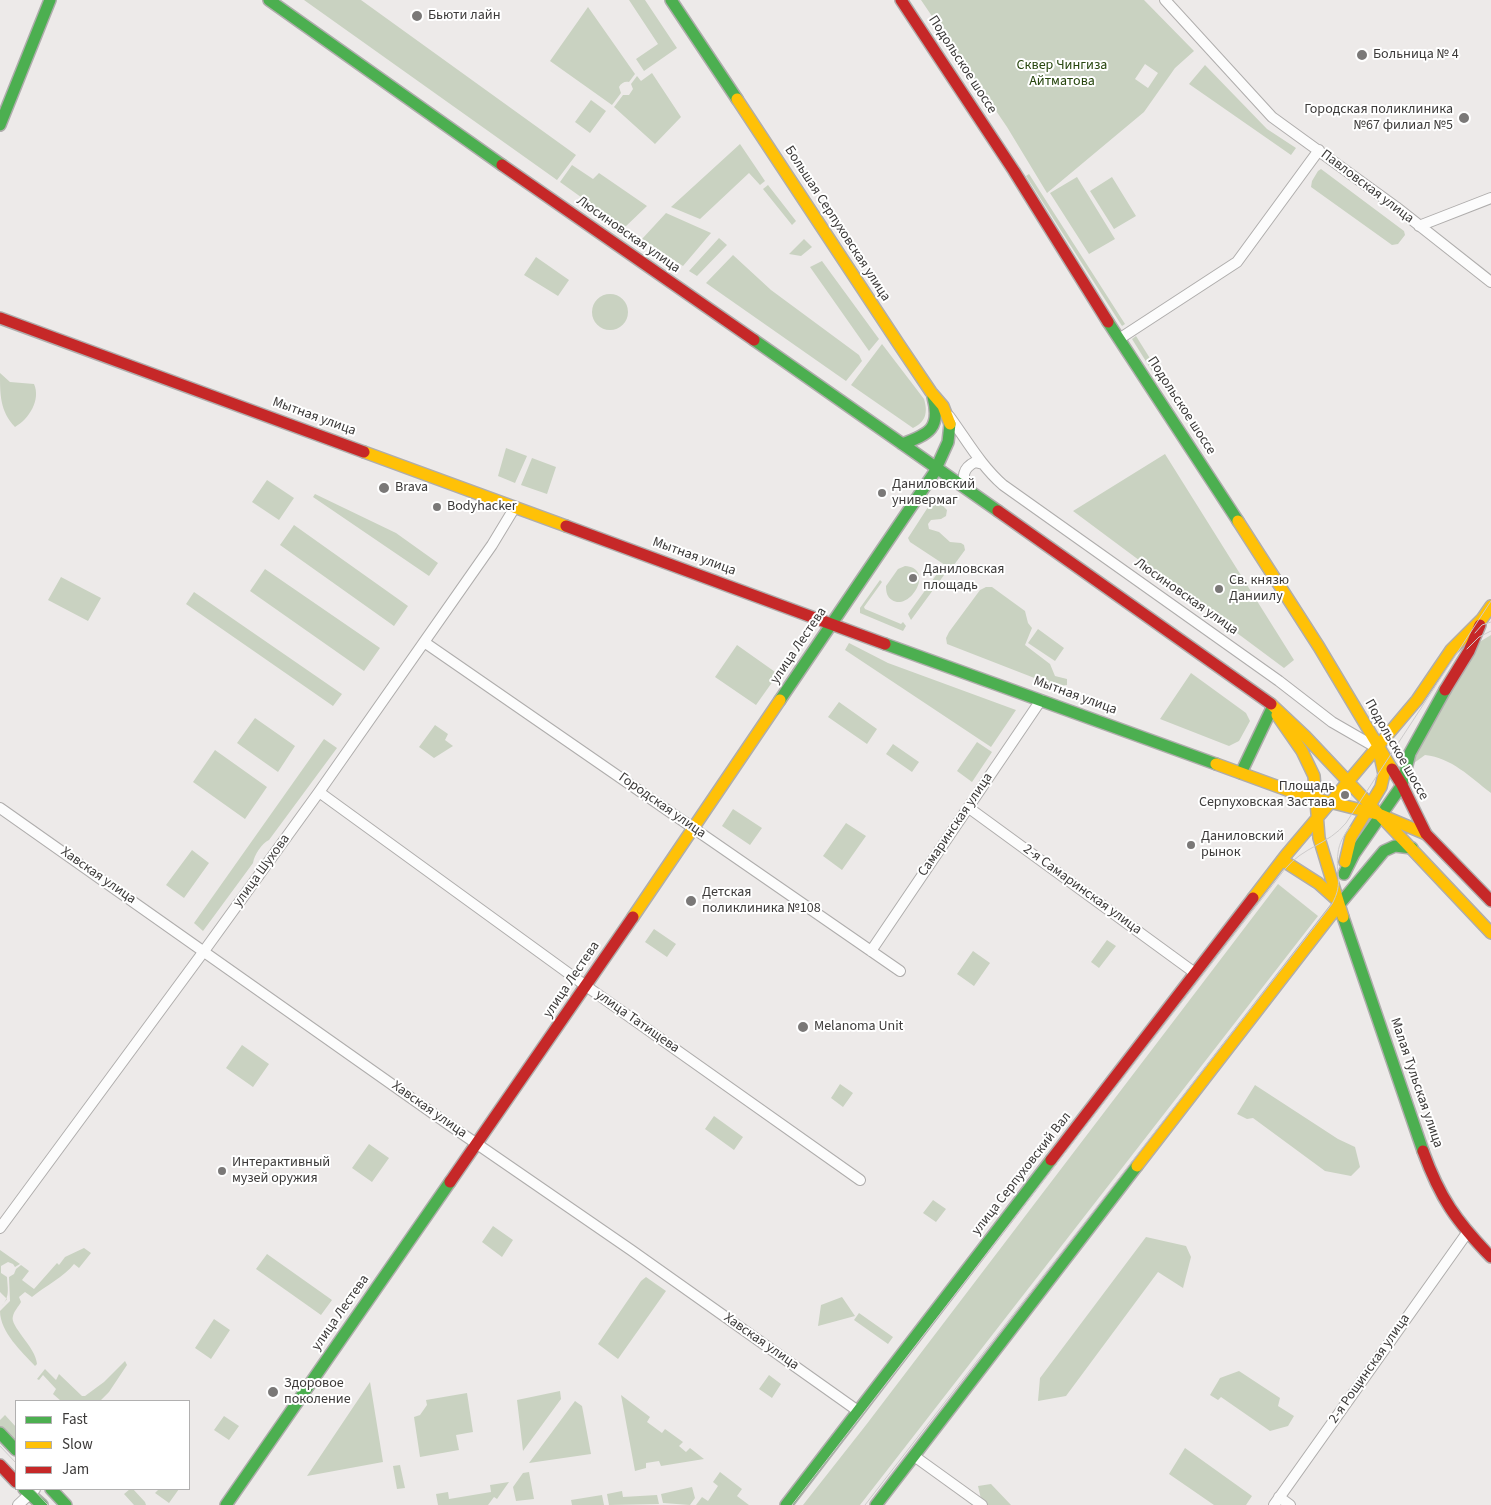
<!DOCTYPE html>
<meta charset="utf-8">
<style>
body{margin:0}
#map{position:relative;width:1491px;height:1505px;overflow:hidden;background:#edeae9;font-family:"Source Sans 3",sans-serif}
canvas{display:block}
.legend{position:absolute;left:15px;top:1400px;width:175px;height:90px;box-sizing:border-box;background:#fff;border:1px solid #b1b0b0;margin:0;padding:6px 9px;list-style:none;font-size:15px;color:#3c3a39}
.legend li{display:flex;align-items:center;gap:10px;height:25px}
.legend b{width:25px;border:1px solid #b1b0b0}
</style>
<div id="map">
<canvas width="1491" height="1505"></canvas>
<ul class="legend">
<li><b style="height:6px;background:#4caf50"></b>Fast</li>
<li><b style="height:6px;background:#ffc107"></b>Slow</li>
<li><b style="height:6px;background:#c62828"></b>Jam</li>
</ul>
</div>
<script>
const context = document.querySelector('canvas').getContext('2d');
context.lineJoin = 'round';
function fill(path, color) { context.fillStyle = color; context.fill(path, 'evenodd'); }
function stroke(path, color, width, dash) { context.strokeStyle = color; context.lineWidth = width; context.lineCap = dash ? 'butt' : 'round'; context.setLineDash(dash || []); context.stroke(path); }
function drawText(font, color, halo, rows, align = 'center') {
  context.font = font + ' "Source Sans 3",sans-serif'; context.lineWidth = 4; context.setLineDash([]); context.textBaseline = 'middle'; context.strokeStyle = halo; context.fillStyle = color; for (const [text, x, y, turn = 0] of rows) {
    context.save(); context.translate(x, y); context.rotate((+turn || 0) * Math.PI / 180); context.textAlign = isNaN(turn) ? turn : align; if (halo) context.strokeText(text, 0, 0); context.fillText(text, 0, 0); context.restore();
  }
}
const green = new Path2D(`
 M 304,0 L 361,0 L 576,155 L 557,180 Z
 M 629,0 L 645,0 L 677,48 L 644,71 L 636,59 L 658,44 Z
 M 921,0 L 1144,0 L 1194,51 L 1175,68 L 1144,112 L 1047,193 L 1007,127 ZM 1145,64 L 1158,73 L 1148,88 L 1135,79 Z
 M 588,7 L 635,74 L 629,82 C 625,81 621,83 619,87 L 621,93 L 612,105 L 550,61 Z
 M 1205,65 L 1267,129 L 1296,148 L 1291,155 L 1189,84 Z
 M 652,73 L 681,117 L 655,144 L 614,107 L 623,95 L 629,95 L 633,89 L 631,84 L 637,76 L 641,81 Z
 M 591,100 L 606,111 L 590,133 L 575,122 Z
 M 740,144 L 765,181 L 760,185 L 749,173 L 700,219 L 671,207 Z
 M 572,165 L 593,179 L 599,173 L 647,206 L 624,228 L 560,182 Z
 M 1321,169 L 1404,231 L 1405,235 L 1398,244 L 1392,245 L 1311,187 L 1312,181 L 1318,171 Z
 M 1029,174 L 1125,324 L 1122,326 L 1026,176 Z
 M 1077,177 L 1115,239 L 1089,254 L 1050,193 Z
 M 1112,177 L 1136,216 L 1114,229 L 1090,191 Z
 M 768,185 L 796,221 L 792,225 L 763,189 Z
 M 666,213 L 711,233 L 683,266 L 642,239 Z
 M 719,238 L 727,245 L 697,276 L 689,271 Z
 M 804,239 L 812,247 L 801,256 L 789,254 Z
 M 733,255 L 771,290 L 859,355 L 862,361 L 846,381 L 706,283 Z
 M 536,257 L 569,280 L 558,296 L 524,275 Z
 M 822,261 L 879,339 L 869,351 L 810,267 Z
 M592 312a18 18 0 1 1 36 0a18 18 0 1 1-36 0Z
 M 1136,336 L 1156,368 L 1152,371 L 1132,339 Z
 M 882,344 L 924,399 C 928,412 926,422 913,428 L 851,385 Z
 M 0,373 L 10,382 L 34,384 C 41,400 29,419 15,427 C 0,411 0,395 0,373 Z
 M 506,448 L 527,456 L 515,483 L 498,476 Z
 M 1165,454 L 1294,660 L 1284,668 L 1073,511 Z
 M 532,458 L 556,467 L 547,494 L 521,485 Z
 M 267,480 L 294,498 L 279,520 L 252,502 Z
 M 315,494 L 396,533 L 438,563 L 429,576 L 313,497 Z
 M 934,502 L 943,506 L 947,510 L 946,516 L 941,519 L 931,520 L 928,524 L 929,529 L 939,532 L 950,542 L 961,543 L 964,545 L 965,550 L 951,569 L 910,542 L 908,538 L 930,504 Z
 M 294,525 L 408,606 L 394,626 L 280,545 Z
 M 905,566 C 936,568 910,612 892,600 C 887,597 886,592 886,586 L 898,569 Z
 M 942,567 L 947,571 L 911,620 L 908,614 Z
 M 265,569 L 380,648 L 364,671 L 250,591 Z
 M 61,577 L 101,598 L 88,621 L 48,600 Z
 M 880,580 L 882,582 L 864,607 L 865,609 L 901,624 L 903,622 L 906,626 L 903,631 L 860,613 L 860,608 Z
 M 986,587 L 992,587 L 1025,611 L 1028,623 L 1032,628 L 1025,645 L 1050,664 L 1055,676 L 1067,679 L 1067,685 L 1055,686 L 947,644 L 946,638 L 949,632 L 980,590 Z
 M 194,592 L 342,694 L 333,706 L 186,604 Z
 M 1038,629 L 1064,648 L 1055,661 L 1028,643 Z
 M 1491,635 L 1491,793 C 1470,777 1452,758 1425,755 L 1414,763 L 1417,753 L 1469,655 L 1481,641 Z
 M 849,643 L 888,663 L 1016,710 L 991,747 L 845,650 Z
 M 737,645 L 778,674 L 756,705 L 715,677 Z
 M 1191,673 L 1246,713 L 1250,721 L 1239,741 L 1229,746 L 1160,719 Z
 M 839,702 L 877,729 L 867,744 L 828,717 Z
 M 255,718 L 295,746 L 278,772 L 237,743 Z
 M 435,725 L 448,734 L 445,740 L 453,746 L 434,758 L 419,747 Z
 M 324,739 L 337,748 L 269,840 C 262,843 254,855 253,863 L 203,931 L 194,923 Z
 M 977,742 L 992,752 L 972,782 L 957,771 Z
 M 893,744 L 919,762 L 912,772 L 886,754 Z
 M 215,750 L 267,787 L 245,819 L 193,782 Z
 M 733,809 L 762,828 L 750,845 L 722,826 Z
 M 846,823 L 866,836 L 842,870 L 823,856 Z
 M 192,850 L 209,863 L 184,898 L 166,885 Z
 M 1278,884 L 1318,916 L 860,1505 L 803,1505 L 866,1425 Z
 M 654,929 L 676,944 L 667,957 L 645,942 Z
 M 1107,940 L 1116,946 L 1099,968 L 1091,962 Z
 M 973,951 L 990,963 L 974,986 L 957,974 Z
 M 242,1045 L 269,1064 L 253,1087 L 226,1068 Z
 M 840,1084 L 853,1093 L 843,1107 L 831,1098 Z
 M 1255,1085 L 1338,1139 L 1355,1147 L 1360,1167 L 1351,1176 L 1325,1171 L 1253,1118 L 1247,1119 L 1237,1114 Z
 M 714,1116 L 743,1137 L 734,1150 L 705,1129 Z
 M 369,1144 L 389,1158 L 372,1182 L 352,1168 Z
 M 933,1200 L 946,1209 L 936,1222 L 923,1213 Z
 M 493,1226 L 513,1240 L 502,1257 L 482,1242 Z
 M 1146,1237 L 1186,1246 L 1191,1257 L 1183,1288 L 1158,1272 L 1066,1396 L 1038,1401 L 1040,1378 Z
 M 84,1248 L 91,1253 L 79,1268 L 74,1264 C 64,1277 45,1286 32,1297 L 25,1292 L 19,1297 L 21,1302 C 19,1306 14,1311 13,1316 C 9,1326 36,1347 37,1364 L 35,1366 C 22,1352 0,1332 0,1311 L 10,1301 L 9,1277 L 14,1274 L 16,1269 L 21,1265 L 29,1271 L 22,1280 L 34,1289 L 57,1263 L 59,1265 L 65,1257 Z
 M 0,1250 L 20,1264 L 15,1267 L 13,1264 L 8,1262 L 1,1266 L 1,1273 L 7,1277 C 8,1292 10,1297 0,1308 L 7,1299 L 0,1292 Z
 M 267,1254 L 332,1300 L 321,1315 L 256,1269 Z
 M 646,1277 L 666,1291 L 618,1359 L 598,1344 L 641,1281 Z
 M 842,1297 L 855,1316 L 818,1326 L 821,1305 Z
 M 859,1313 L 893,1337 L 888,1344 L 854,1320 Z
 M 214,1319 L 230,1330 L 211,1359 L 195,1348 Z
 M 125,1361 L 127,1365 L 109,1392 L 100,1401 L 61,1401 L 53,1394 L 56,1389 L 43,1375 L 39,1380 L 37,1379 L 45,1369 L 56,1380 L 59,1374 L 82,1396 L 85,1396 L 104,1382 Z
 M 1239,1371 L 1280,1398 L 1278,1406 L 1294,1416 L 1288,1426 L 1270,1431 L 1221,1397 L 1218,1400 L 1210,1395 L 1220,1378 Z
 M 769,1375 L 781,1384 L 772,1398 L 759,1389 Z
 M 370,1382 L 383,1462 L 307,1476 Z
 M 560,1391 L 561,1399 L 523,1451 L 517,1400 Z
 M 467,1393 L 473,1432 L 456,1435 L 459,1450 L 420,1457 L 414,1417 L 420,1415 L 427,1405 L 426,1400 Z
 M 621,1395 L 650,1417 L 647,1422 L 662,1433 L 665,1429 L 683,1442 L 679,1446 L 686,1452 L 690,1448 L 704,1459 L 661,1466 L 659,1461 L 646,1463 L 646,1468 L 635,1471 Z
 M 575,1401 L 582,1406 L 591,1454 L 529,1463 Z
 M 5,1415 L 16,1427 L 16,1447 L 0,1429 L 0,1420 Z
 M 224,1416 L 239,1426 L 229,1440 L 214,1430 Z
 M 1185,1448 L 1252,1496 L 1246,1505 L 1214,1505 L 1169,1474 Z
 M 400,1465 L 405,1488 L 397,1489 L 393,1466 Z
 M 529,1472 L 534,1499 L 516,1501 L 513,1487 L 523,1473 Z
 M 720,1472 L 742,1489 L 737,1496 L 749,1505 L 696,1505 L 702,1497 L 708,1501 L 718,1486 L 713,1482 Z
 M 509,1482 L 497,1499 L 494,1497 L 488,1505 L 438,1505 L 436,1494 L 448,1492 L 449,1499 L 491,1492 L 490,1485 Z
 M 991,1484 L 1011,1505 L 985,1505 L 981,1499 L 978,1486 Z
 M 692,1487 L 695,1498 L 690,1505 L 663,1503 L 661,1494 Z
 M 130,1489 L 133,1489 L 145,1502 L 146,1505 L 134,1505 L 124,1494 Z
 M 159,1489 L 179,1489 L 169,1503 L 155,1493 Z
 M 622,1491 L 623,1497 L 657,1495 L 659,1504 L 609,1505 L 607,1494 Z
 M 602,1495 L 604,1505 L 572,1505 L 571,1500 Z`);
const street = new Path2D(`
 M 1165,0 L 1272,117 L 1396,207 L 1491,282
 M 1419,226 L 1491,198
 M 1119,339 L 1237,262 L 1319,150
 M 949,416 C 966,439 981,466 1003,485 L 1279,681 L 1332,722 L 1377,748
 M 968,488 C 961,477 963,468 975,462 L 983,464
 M 424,642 L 900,971
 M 319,792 L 586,986 L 860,1180
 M 0,808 L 448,1124 L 631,1250 L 858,1411
 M 969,808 L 1195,973
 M 871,951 L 1041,700
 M 0,1228 L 204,951 L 319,792 L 492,545 L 515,507
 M 914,1456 L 982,1505
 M 1279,1497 L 1290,1505
 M 18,1505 L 35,1489
 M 1274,1505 L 1467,1233`);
const fast = new Path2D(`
 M 269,0 L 502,165
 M 671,0 L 737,99
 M 0,125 L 50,0
 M 1108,322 L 1238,521
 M 754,340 L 998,511
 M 902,444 C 930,434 941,428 933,397
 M 885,644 L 1216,764
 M 780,700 L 934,473 L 948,442 L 950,424
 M 1241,773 L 1272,708
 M 1344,874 L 1354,854 L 1402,785 L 1410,753 L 1445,690
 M 1338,906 L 1384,851 L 1395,846 L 1412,848
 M 1343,917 L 1423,1151
 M 0,1433 L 16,1450
 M 24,1489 L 42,1505
 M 51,1489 L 66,1505
 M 226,1505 L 450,1182
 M 786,1505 L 1051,1160
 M 876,1505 L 1137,1166`);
const slow = new Path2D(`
 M 737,99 L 898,343 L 931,392 L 943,406 L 950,424
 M 364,452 L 566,526
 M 1238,521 L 1319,647 L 1392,769
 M 1271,704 L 1305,736 L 1491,933
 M 1277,715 L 1302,751 L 1314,776 L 1319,838 L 1343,917
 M 1216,764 L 1298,794 L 1381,815 L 1426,834
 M 1282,860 L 1318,883 L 1337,900
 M 1345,862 L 1351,837 L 1381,787 L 1384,774 L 1379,751
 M 1253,898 L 1286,855 L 1417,700 L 1451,650 L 1482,619 L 1491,606
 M 633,917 L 780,700
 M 1137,1166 L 1338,906`);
const jam = new Path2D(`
 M 901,0 L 1014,171 L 1108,322
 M 502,165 L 754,340
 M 0,318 L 364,452
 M 998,511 L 1271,704
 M 566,526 L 885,644
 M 1445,690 L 1469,651 L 1480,625
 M 1392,769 L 1402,785 L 1426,834 L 1491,901
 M 1423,1151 C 1440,1198 1456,1221 1491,1257
 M 1051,1160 L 1253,898
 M 450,1182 L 633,917
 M 0,1465 L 16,1482`);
const tram = new Path2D(`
 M 1475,633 L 1482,625 L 1491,622
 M 1467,649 L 1479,637 L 1491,631
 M 0,1446 L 16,1463
 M 33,1489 L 48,1505
 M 792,1505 L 1285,869 C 1304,846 1328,845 1346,823 L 1491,601
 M 865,1505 L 1332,904 C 1344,882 1335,874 1338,853 C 1339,843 1344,835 1350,827`);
const markers = [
 [417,16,6,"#7a7877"],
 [1362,55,6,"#7a7877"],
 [1464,118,6,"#7a7877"],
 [384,488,6,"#7a7877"],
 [882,493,5,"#7a7877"],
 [437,507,5,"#7a7877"],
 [913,578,5,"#7a7877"],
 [1219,589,5,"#7a7877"],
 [1345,795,5,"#7a7877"],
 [1191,845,5,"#7a7877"],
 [691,901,6,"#7a7877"],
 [803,1027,6,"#7a7877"],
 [222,1171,5,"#7a7877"],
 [273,1392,6,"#7a7877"]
];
const poiNames = [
 ["Бьюти лайн",428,16],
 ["Больница № 4",1373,55],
 ["Городская поликлиника",1453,110,"right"],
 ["№67 филиал №5",1453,126,"right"],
 ["Даниловский",892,485],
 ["универмаг",892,501],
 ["Brava",395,488],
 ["Bodyhacker",447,507],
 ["Даниловская",923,570],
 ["площадь",923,586],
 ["Св. князю",1229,581],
 ["Даниилу",1229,597],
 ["Площадь",1335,787,"right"],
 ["Серпуховская Застава",1335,803,"right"],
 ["Даниловский",1201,837],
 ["рынок",1201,853],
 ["Детская",702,893],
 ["поликлиника №108",702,909],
 ["Melanoma Unit",814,1027],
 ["Интерактивный",232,1163],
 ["музей оружия",232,1179],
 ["Здоровое",284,1384],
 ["поколение",284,1400]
];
const streetNames = [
 ["Подольское шоссе",962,65,57],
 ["Павловская улица",1367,187,37],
 ["Большая Серпуховская улица",837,224,57],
 ["Люсиновская улица",628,235,35],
 ["Подольское шоссе",1181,406,57],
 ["Мытная улица",314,417,20],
 ["Мытная улица",694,557,20],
 ["Люсиновская улица",1186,597,35],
 ["улица Лестева",799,646,-56],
 ["Мытная улица",1075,696,20],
 ["Подольское шоссе",1396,750,60],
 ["Городская улица",662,806,35],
 ["Самаринская улица",956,825,-56],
 ["улица Шухова",262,871,-54],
 ["Хавская улица",98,876,35],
 ["2-я Самаринская улица",1082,890,36],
 ["улица Лестева",572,980,-56],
 ["улица Татищева",637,1022,35],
 ["Малая Тульская улица",1416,1083,71],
 ["Хавская улица",429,1110,35],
 ["улица Серпуховский Вал",1022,1174,-52],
 ["улица Лестева",341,1313,-55],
 ["Хавская улица",761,1342,35],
 ["2-я Рощинская улица",1370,1369,-55]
];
const parkNames = [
 ["Сквер Чингиза",1062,66],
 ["Айтматова",1062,82]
];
fill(green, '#c9d2c1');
stroke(street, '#afadac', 12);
stroke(fast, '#afadac', 14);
stroke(slow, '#afadac', 14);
stroke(jam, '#afadac', 14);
stroke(street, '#fcfcfc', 10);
stroke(fast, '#4caf50', 11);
stroke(slow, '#ffc107', 11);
stroke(jam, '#c62828', 11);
stroke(tram, '#cdcbcb', 1);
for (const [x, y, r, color] of markers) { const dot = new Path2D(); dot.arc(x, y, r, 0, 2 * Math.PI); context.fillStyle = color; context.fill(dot); stroke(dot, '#fff', 2); }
drawText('14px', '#3c3a39', '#fff', poiNames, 'left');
drawText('14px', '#3c3a39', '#fff', streetNames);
drawText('14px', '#26450d', '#fff', parkNames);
</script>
